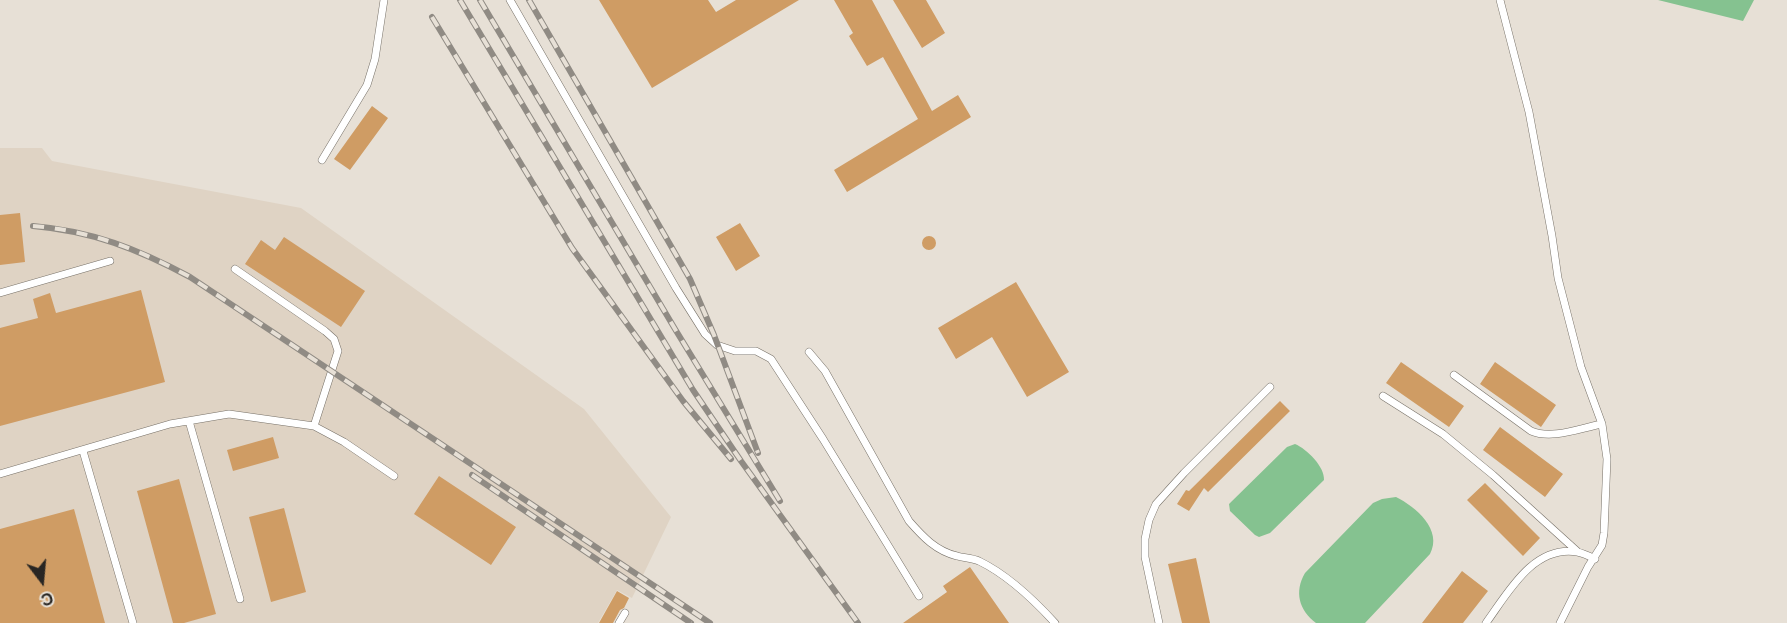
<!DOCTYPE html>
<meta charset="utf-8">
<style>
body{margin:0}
#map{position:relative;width:1787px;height:623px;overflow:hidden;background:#e7e0d6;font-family:"DM Sans",sans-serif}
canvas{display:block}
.north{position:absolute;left:12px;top:551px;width:60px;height:60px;-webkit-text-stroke:4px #e7e0d6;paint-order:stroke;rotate:164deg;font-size:16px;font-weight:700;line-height:24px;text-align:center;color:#292623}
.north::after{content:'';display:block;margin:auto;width:21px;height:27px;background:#292623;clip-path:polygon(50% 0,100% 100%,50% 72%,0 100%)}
</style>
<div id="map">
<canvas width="1787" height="623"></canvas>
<div class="north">С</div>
</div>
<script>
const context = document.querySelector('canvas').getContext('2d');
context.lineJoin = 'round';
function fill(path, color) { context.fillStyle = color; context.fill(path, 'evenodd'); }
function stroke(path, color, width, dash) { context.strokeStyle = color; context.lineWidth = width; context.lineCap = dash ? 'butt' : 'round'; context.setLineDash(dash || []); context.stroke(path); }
const built = new Path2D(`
 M 0,148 L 42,148 L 52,161 L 301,208 L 584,409 L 671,517 L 632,598 L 617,590 L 598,623 L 0,623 Z`);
const green = new Path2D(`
 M 1658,0 L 1754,0 L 1743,21 Z
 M 1295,444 C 1307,449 1325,467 1324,480 L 1270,533 L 1259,537 L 1255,535 L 1230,511 L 1229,504 L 1287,447 Z
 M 1396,497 C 1416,507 1443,530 1430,554 L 1365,623 L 1316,623 C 1299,610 1294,592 1305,573 L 1373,503 L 1382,499 Z`);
const building = new Path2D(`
 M 599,0 L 708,0 L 716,12 L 736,0 L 799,0 L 652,88 Z
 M 834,0 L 872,0 L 932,111 L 958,95 L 971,117 L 847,192 L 834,170 L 918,119 L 883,57 L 867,66 L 849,36 L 853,33 Z
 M 893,0 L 926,0 L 945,33 L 922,48 Z
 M 372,106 L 388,118 L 350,170 L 334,159 Z
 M 20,213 L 25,262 L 0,265 L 0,215 Z
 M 740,223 L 760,256 L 736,271 L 716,237 Z
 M922 243a7 7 0 1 1 14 0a7 7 0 1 1-14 0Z
 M 284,237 L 365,291 L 341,327 L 245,264 L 261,240 L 275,250 Z
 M 1016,282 L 1069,372 L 1027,397 L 992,337 L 956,359 L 938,328 Z
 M 141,290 L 165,382 L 0,426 L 0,328 L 38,318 L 33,299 L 50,293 L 56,313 Z
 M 1401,362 L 1464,406 L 1449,427 L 1386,383 Z
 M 1495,362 L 1556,405 L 1541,427 L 1480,384 Z
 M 1280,401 L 1290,411 L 1208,492 L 1204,488 L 1189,511 L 1177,504 L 1186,490 L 1189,491 Z
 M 1500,427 L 1563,474 L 1545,497 L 1483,450 Z
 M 273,437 L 279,458 L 233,471 L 227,450 Z
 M 439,476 L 516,527 L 491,565 L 414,514 Z
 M 179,479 L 216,614 L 184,623 L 173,623 L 137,491 Z
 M 1485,483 L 1540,538 L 1523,556 L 1467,500 Z
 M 284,508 L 306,592 L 271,602 L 249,517 Z
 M 74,509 L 105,623 L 0,623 L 0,529 Z
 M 1196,558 L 1210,623 L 1182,623 L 1168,564 Z
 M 970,567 L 1009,623 L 903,623 L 947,592 L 943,586 Z
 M 1462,571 L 1488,591 L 1463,623 L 1422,623 Z
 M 617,591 L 629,598 L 624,608 L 620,610 L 613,623 L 599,623 Z`);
const lane = new Path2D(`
 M 510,0 L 676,288 L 705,334 L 717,345 L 735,351 L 756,351 L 771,359 L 823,439 L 919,596
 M 1500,0 L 1529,112 L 1552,236 L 1558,278 L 1581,367 L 1602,424 L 1607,459 L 1604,533 L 1602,545 L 1588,567 L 1560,623
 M 322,160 L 367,85 L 375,59 L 384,0
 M 235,269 L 325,331 L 334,339 L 338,351 L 314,426
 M 0,293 L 110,261
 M 809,352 L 825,371 L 909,521 C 923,537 936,551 957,556 C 964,558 972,558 979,561 C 1008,575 1034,600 1055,623
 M 1454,375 L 1531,431 C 1552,440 1580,428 1602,424
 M 1383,396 L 1443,434 L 1493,475 L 1578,552
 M 189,421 L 240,599
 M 83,451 L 133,623
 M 0,474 L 170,424 L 229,414 L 314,426 L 344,442 L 394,476
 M 619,623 L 625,613
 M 1159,623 L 1145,557 L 1145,539 L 1149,520 L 1156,504 L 1184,473 L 1270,387
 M 1486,623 C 1508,593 1533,545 1577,552 C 1583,553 1589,556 1595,559`);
const rail = new Path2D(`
 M 460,0 L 693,390 L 741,461 L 858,623
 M 480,0 L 675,329 L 780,501
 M 529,0 L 690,279 L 714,335 L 758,453
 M 432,17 L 572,248 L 683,401 L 731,459
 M 33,226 C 92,231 138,249 190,277 L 710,623
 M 472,475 L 691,623`);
fill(built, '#dfd3c4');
fill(green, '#85c290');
fill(building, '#cf9c64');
stroke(lane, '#777168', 8);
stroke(lane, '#fff', 7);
stroke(rail, '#908b84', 6);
stroke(rail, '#e7e0d6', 4, [11]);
</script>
